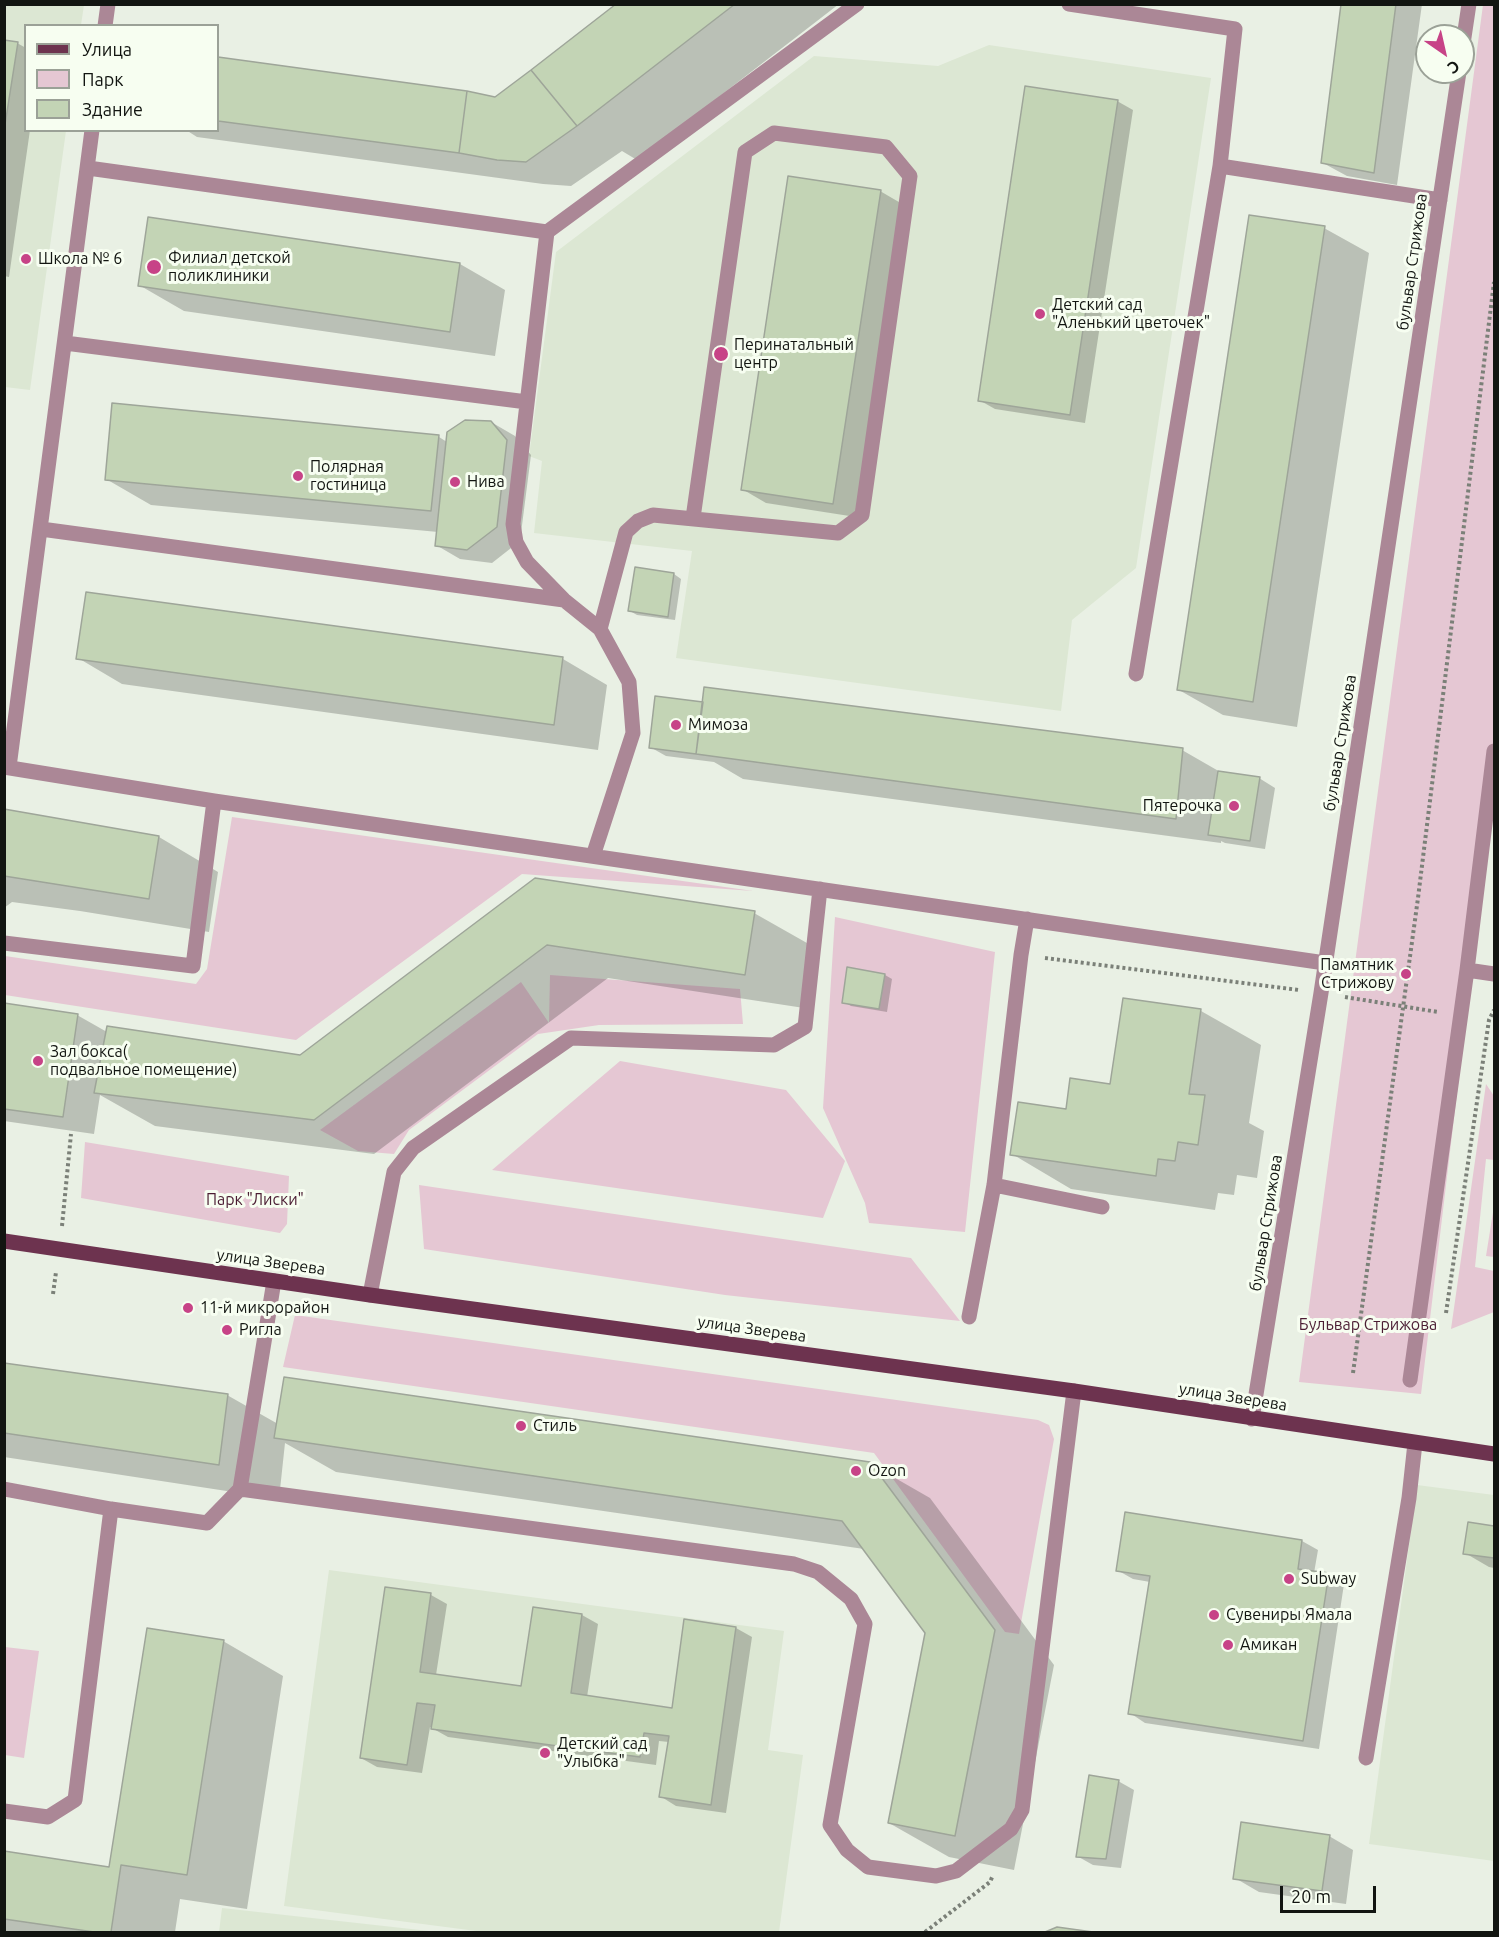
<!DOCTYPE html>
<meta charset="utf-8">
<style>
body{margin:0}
#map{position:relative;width:1499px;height:1937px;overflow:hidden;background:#e9f0e4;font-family:Ubuntu,sans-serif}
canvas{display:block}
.frame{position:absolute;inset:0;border:6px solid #121511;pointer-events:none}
.legend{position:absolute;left:24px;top:24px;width:195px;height:108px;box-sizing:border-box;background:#f7fef1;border:2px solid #9ba197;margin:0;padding:8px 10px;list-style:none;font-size:18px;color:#121511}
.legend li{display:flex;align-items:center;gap:12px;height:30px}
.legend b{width:30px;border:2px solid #9ba197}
.north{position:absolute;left:1415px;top:24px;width:60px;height:60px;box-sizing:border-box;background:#f7fef1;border:2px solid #9ba197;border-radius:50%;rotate:146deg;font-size:16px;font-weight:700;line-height:24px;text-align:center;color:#121511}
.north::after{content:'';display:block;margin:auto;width:21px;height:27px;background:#c74387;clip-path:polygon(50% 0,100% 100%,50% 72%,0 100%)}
.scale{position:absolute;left:1280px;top:1886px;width:96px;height:27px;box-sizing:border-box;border:3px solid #121511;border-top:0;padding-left:8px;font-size:18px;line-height:21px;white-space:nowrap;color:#121511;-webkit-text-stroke:4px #f7fef1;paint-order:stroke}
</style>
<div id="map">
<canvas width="1499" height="1937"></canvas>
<div class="frame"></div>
<ul class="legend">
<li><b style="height:8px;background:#6d334f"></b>Улица</li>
<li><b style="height:16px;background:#e5c7d3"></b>Парк</li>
<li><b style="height:16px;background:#c3d4b5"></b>Здание</li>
</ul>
<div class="north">С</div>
<div class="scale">20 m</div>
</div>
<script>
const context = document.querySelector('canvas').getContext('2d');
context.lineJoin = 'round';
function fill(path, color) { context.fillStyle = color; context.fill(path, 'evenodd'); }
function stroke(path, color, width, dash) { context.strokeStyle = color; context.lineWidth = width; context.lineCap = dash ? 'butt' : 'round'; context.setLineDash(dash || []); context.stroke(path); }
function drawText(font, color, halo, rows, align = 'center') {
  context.font = font + ' Ubuntu,sans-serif'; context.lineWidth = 6; context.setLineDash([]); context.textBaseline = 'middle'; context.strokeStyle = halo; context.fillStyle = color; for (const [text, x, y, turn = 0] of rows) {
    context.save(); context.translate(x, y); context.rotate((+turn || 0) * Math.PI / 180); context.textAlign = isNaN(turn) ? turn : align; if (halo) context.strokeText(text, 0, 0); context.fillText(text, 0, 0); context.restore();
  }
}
const built = new Path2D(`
 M 5,5 L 84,5 L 81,25 L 26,26 L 26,130 L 66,131 L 30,390 L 5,387 Z
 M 989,45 L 1211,78 L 1136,568 L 1072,620 L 1061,711 L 676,658 L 692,551 L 534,533 L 542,461 L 529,456 L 556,252 L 814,56 L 938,66 Z
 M 1417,1485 L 1494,1495 L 1494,1861 L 1369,1844 Z
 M 329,1570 L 784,1631 L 768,1750 L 803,1755 L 779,1932 L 484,1932 L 284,1906 Z
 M 222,1908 L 438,1932 L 219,1932 Z`);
const green = new Path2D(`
 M 1483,5 L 1494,5 L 1494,784 L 1421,1394 L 1299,1382 Z
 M 232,817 L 753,891 L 522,874 L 296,1040 L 5,995 L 5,956 L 196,984 L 207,969 Z
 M 835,917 L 995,952 L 965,1232 L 869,1223 L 865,1203 L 823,1108 Z
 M 550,975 L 740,989 L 743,1024 L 599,1025 L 538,1034 L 409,1130 L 394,1154 L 358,1151 L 320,1130 L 521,982 L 549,1023 Z
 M 620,1061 L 786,1090 L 845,1161 L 823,1218 L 492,1170 Z
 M 1486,1084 L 1494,1096 L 1494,1160 L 1486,1159 L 1475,1267 L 1494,1271 L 1494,1312 L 1451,1329 Z
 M 85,1142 L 289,1176 L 287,1224 L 280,1233 L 81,1198 Z
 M 419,1185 L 911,1258 L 960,1321 L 725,1295 L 424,1249 Z
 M 1494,1206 L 1494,1257 L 1486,1256 Z
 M 295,1315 L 1038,1420 L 1049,1425 L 1054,1439 L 1019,1634 L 1005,1632 L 874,1453 L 283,1367 Z
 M 5,1647 L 39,1651 L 24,1758 L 5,1755 Z`);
const shadow = new Path2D(`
 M 619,4 L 839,4 L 637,160 L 622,151 L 571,186 L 543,184 L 197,137 L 186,130 L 218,130 L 218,59 L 467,93 L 496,98 Z
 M 1343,4 L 1422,4 L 1397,185 L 1347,176 L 1323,163 Z
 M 4,41 L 17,43 L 26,48 L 26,130 L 30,130 L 9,277 L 4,276 Z
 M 1117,101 L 1133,110 L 1085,423 L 995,409 L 979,400 Z
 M 880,191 L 904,205 L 856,517 L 766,503 L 742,489 Z
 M 149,219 L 460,264 L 505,290 L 495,356 L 184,311 L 139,285 Z
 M 1324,228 L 1369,253 L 1297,727 L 1223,715 L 1179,690 Z
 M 491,422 L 515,436 L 531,455 L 520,541 L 492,563 L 460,559 L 436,545 L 438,532 L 151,505 L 106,479 L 439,437 L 447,442 Z
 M 674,574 L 681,579 L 675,620 L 637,615 L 630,611 Z
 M 78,658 L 563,659 L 607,685 L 598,750 L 122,684 Z
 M 650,747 L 1182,750 L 1222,773 L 1259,778 L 1275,788 L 1265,849 L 1225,843 L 1221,841 L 1221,843 L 743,779 L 714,762 L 666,756 Z
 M 4,810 L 159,837 L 218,872 L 209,932 L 80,911 L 12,902 L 4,908 Z
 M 536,880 L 754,913 L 814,947 L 804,1008 L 608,978 L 374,1154 L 155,1126 L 100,1095 L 94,1134 L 4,1121 L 4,1005 L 77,1015 L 107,1032 L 300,1056 Z
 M 885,975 L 892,979 L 887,1012 L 851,1006 L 844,1002 Z
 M 1124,1000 L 1201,1011 L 1261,1045 L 1249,1123 L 1264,1131 L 1257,1178 L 1237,1175 L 1234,1195 L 1218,1193 L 1215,1210 L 1071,1189 L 1012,1154 L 1067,1111 L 1112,1086 Z
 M 4,1364 L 227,1395 L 278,1424 L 869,1463 L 930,1498 L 1054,1665 L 1014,1870 L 949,1857 L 889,1823 L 926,1632 L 864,1549 L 336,1472 L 285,1443 L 279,1499 L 4,1457 Z
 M 1126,1514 L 1302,1541 L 1318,1550 L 1314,1573 L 1329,1575 L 1344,1584 L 1319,1749 L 1145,1723 L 1130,1713 L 1150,1582 L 1133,1579 L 1117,1570 Z
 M 1469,1524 L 1494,1528 L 1494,1568 L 1489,1567 L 1465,1553 Z
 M 386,1588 L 431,1595 L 447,1604 L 436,1675 L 523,1688 L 534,1608 L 582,1615 L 598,1624 L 587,1697 L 673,1710 L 686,1621 L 736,1628 L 752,1637 L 726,1813 L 676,1806 L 660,1796 L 669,1742 L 659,1741 L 656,1765 L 448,1737 L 430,1727 L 422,1773 L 377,1767 L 361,1758 Z
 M 223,1641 L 283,1676 L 247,1909 L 180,1899 L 175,1932 L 4,1932 L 4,1852 L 110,1868 Z
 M 1118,1781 L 1134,1790 L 1121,1868 L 1093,1865 L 1077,1856 Z
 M 1329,1836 L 1353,1850 L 1346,1904 L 1259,1892 L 1235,1878 Z`);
const building = new Path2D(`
 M 616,4 L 735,4 L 577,126 L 531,70 Z
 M 1341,4 L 1396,4 L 1374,173 L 1321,163 Z
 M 4,40 L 18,42 L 4,131 Z
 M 218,57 L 467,91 L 459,153 L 218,121 Z
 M 531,70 L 577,126 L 526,162 L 497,160 L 459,153 L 467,91 L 495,97 Z
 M 1025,86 L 1118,100 L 1070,415 L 978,401 Z
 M 788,176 L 881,190 L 833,504 L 741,490 Z
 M 1249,215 L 1325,226 L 1253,702 L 1177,690 Z
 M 148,217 L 460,263 L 450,332 L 138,286 Z
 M 112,403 L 439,435 L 431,511 L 105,480 Z
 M 465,420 L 491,421 L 507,440 L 497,527 L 467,550 L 435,546 L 447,432 Z
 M 635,567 L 674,573 L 668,617 L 628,611 Z
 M 86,592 L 563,657 L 554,725 L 76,659 Z
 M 704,687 L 1183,748 L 1176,819 L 696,754 Z
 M 655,696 L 703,702 L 696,754 L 649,748 Z
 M 1218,771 L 1260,777 L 1250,841 L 1208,835 Z
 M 4,809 L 159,836 L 149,899 L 4,876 Z
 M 535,878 L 755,911 L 745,975 L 547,945 L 314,1120 L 94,1093 L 107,1026 L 300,1055 Z
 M 847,967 L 885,974 L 879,1009 L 842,1003 Z
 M 1123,998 L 1201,1009 L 1189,1094 L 1205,1095 L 1198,1145 L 1178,1142 L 1175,1161 L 1158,1159 L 1156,1176 L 1010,1155 L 1018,1102 L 1066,1109 L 1070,1078 L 1110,1084 Z
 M 4,1003 L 78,1014 L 63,1117 L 4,1109 Z
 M 4,1363 L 228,1394 L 219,1465 L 4,1433 Z
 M 284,1377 L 870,1462 L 995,1630 L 955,1836 L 888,1823 L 925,1633 L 842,1521 L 274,1438 Z
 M 1125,1512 L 1302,1540 L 1298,1569 L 1329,1573 L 1303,1741 L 1128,1714 L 1150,1576 L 1116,1571 Z
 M 1468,1522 L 1494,1526 L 1494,1558 L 1463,1554 Z
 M 385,1587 L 431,1593 L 420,1672 L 521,1686 L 533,1607 L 582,1614 L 571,1693 L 672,1708 L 684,1619 L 736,1627 L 711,1805 L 659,1797 L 669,1736 L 644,1733 L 640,1757 L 431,1729 L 435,1705 L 417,1703 L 407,1765 L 360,1758 Z
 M 147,1628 L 224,1640 L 187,1875 L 121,1865 L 111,1932 L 94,1932 L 4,1919 L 4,1851 L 109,1867 Z
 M 1089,1775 L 1119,1780 L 1106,1859 L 1076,1857 Z
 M 1241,1822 L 1330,1835 L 1322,1891 L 1233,1879 Z
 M 1057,1927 L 1093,1932 L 1045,1932 Z`);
const path = new Path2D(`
 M 1045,958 L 1299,990
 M 1345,997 L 1438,1012
 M 62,1226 L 71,1134
 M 53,1294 L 56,1272
 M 1446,1313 L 1489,1020 L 1494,1010
 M 1353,1373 L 1418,898 L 1494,282
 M 925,1932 L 990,1882 L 993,1875`);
const minor = new Path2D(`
 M 1069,4 L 1235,29 L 1220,166 L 1440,200
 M 105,26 L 108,4
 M 1463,44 L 1469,4
 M 88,168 L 547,232 L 857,4
 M 547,232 L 513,524 L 516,542 L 527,562 L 564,600 L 600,629 L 629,682 L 633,733 L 593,856
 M 65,343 L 527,402
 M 41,529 L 564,600
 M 600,629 L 626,532 L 638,521 L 653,515 L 838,533 L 862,515 L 910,176 L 886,147 L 774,133 L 745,152 L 693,518
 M 1136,674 L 1220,166
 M 4,767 L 214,801 L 1325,963
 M 9,767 L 92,130
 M 4,943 L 193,966 L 214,801
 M 1467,970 L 1494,974
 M 994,1185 L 1102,1207
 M 370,1295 L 394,1172 L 413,1148 L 571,1038 L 774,1045 L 805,1027 L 820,889
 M 969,1317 L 994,1185 L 1021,955 L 1027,919
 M 1410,1380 L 1467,970 L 1494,751
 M 1252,1419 L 1321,993 L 1459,72
 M 4,1489 L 111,1509 L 207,1523 L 240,1489 L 274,1281
 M 240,1489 L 794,1564 L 818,1572 L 851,1599 L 865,1624 L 830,1825 L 847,1850 L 868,1867 L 936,1876 L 956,1871 L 1011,1829 L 1022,1810 L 1074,1391
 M 1366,1758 L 1409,1498 L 1415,1443
 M 4,1811 L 48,1817 L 75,1800 L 111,1509`);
const major = new Path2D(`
 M 4,1241 L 370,1295 L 1074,1391 L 1494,1454`);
const markers = [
 [26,259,6,"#c74387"],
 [154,267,8,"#c74387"],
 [1040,314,6,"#c74387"],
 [721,354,8,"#c74387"],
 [298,476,6,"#c74387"],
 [455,482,6,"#c74387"],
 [676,725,6,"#c74387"],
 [1234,806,6,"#c74387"],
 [1406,974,6,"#c74387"],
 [38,1061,6,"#c74387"],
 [188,1308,6,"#c74387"],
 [227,1330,6,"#c74387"],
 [521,1426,6,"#c74387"],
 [856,1471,6,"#c74387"],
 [1289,1579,6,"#c74387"],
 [1214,1615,6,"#c74387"],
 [1228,1645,6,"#c74387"],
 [545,1753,6,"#c74387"]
];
const poiNames = [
 ["Филиал детской",168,258],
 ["поликлиники",168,276],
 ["Школа № 6",38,259],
 ["Детский сад",1052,305],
 ["\"Аленький цветочек\"",1052,323],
 ["Перинатальный",734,345],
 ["центр",734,363],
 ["Полярная",310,467],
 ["гостиница",310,485],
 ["Нива",467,482],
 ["Мимоза",688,725],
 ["Пятерочка",1222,806,"right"],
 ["Памятник",1394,965,"right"],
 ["Стрижову",1394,983,"right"],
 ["Зал бокса(",50,1052],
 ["подвальное помещение)",50,1070],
 ["11-й микрорайон",200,1308],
 ["Ригла",239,1330],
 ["Стиль",533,1426],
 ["Ozon",868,1471],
 ["Subway",1301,1579],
 ["Cувениры Ямала",1226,1615],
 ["Амикан",1240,1645],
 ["Детский сад",557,1744],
 ["\"Улыбка\"",557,1762]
];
const streetNames = [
 ["бульвар Стрижова",1412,262,-82],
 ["бульвар Стрижова",1340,743,-81],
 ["бульвар Стрижова",1266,1223,-81],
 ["улица Зверева",271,1262,8],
 ["улица Зверева",752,1329,8],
 ["улица Зверева",1233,1397,9]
];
const parkNames = [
 ["Парк \"Лиски\"",255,1200],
 ["Бульвар Стрижова",1368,1325]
];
fill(built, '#dce7d3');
fill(green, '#e5c7d3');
fill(shadow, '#0003');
fill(building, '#c3d4b5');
stroke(building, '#9ea599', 1.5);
stroke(path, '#7b8078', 4, [3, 3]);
stroke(minor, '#ab8796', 15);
stroke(major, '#6d334f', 15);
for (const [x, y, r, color] of markers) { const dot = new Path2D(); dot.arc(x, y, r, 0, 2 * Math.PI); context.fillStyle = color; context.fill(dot); stroke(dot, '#f7fef1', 2); }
drawText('16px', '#121511', '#f7fef1', poiNames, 'left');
drawText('16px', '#121511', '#f7fef1', streetNames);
drawText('16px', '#4b1d33', '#f7fef1', parkNames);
</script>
